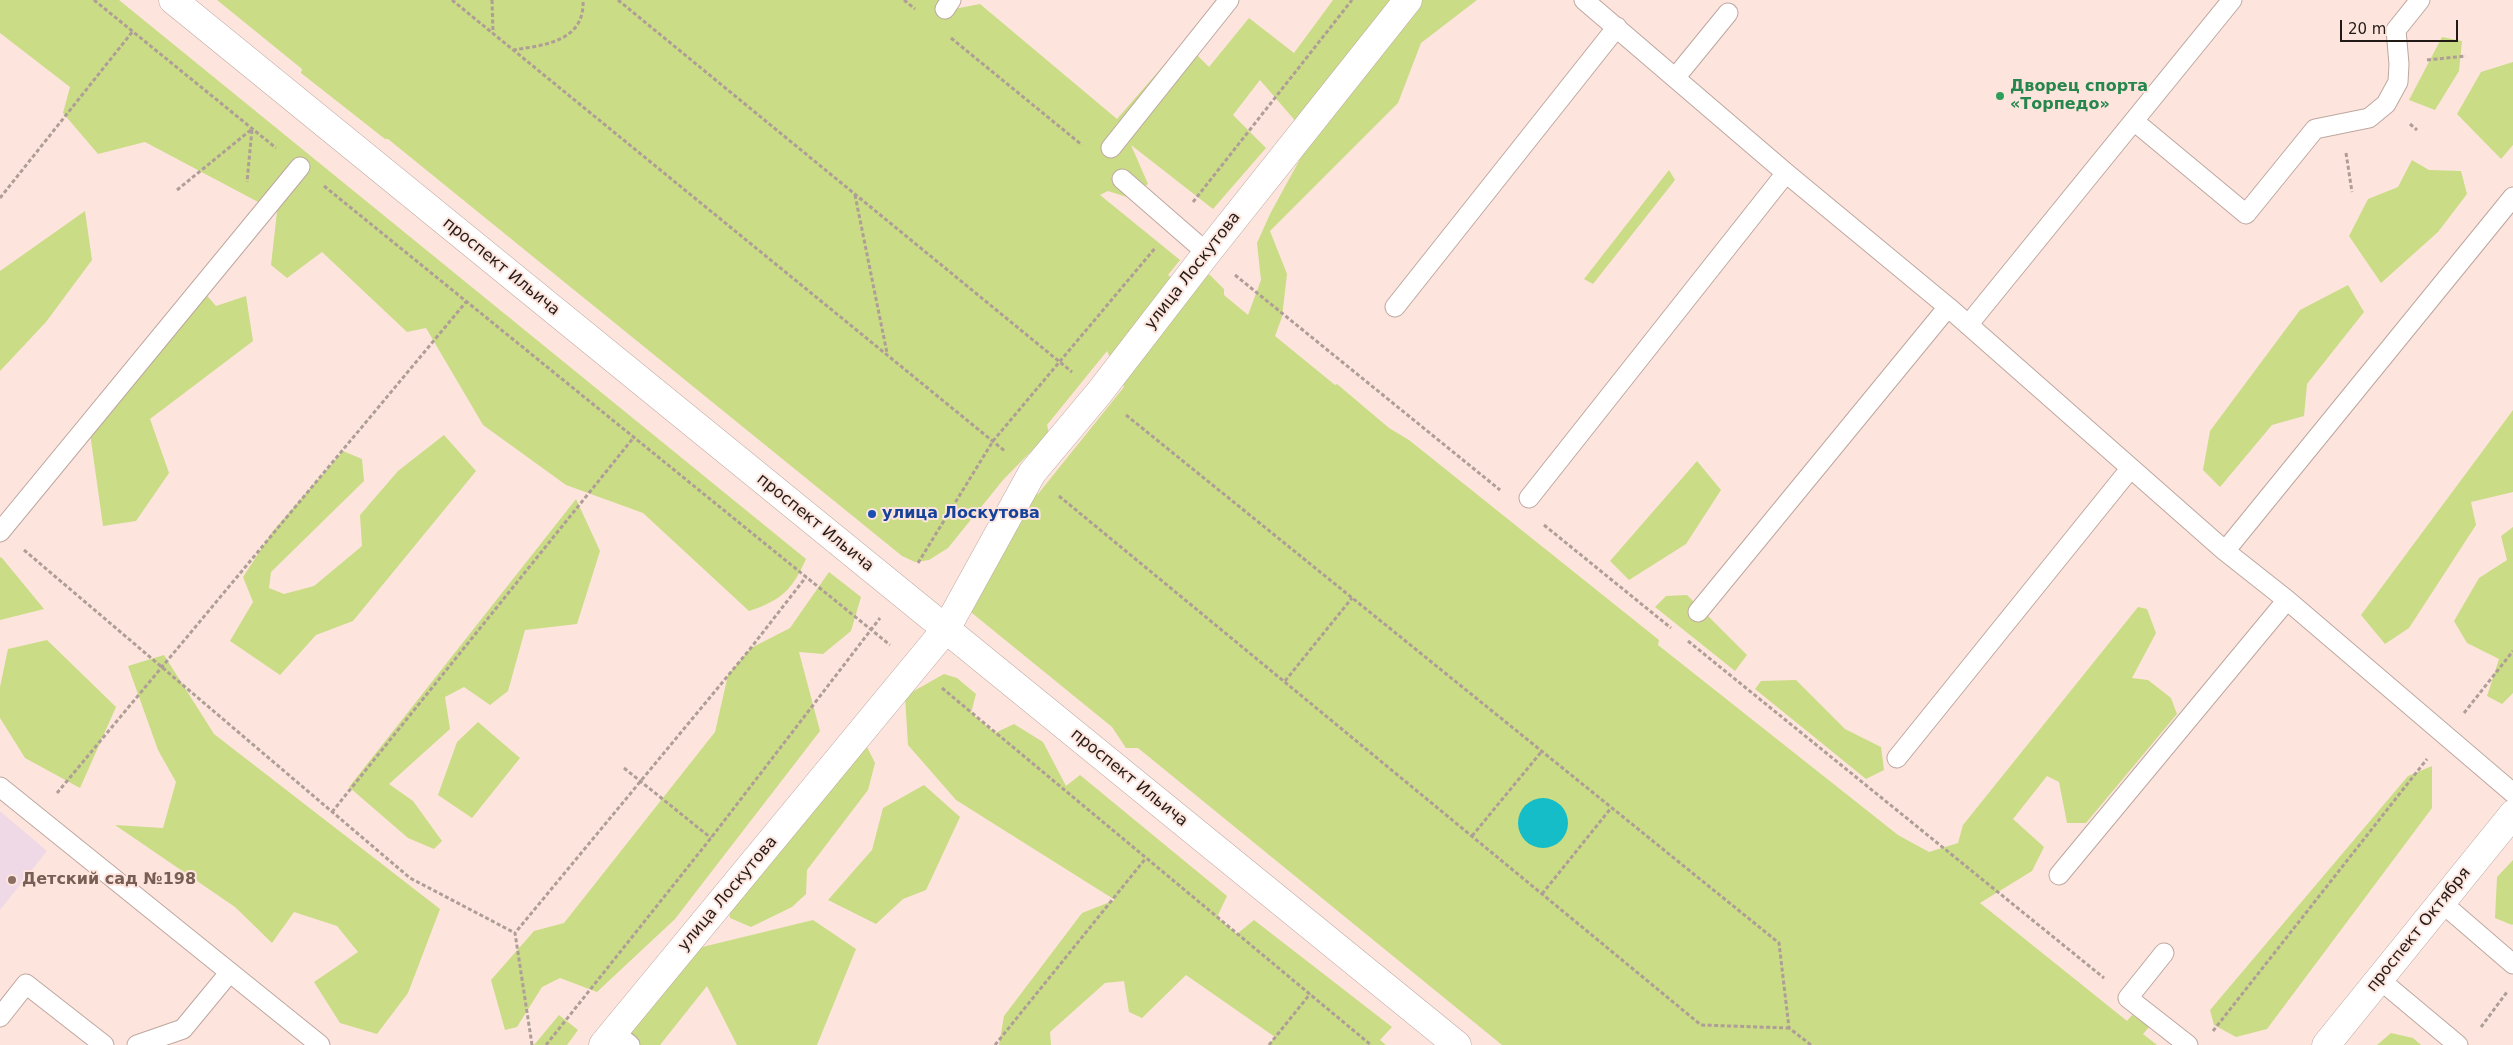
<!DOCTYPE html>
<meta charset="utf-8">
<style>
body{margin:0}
#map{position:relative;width:2513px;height:1045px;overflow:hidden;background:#fde5dd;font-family:"DejaVu Sans",sans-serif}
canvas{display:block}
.scale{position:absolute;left:2340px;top:20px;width:118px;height:22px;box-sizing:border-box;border:2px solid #221a17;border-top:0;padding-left:6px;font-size:15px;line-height:18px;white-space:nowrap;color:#221a17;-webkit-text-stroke:4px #fde5dd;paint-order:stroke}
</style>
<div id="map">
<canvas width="2513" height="1045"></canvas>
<div class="scale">20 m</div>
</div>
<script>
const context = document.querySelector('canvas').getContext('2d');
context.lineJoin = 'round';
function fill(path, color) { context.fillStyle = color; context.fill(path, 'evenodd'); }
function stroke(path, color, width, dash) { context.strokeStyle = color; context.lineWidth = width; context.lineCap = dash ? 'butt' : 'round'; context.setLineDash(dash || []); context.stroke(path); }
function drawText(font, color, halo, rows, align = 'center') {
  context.font = font + ' "DejaVu Sans",sans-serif'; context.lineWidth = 4; context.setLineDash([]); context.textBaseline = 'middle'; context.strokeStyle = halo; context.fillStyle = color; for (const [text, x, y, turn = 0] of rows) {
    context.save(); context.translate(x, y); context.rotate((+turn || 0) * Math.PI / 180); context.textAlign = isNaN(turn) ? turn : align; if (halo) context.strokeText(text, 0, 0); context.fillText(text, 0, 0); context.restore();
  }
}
const education = new Path2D(`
 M 0,811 L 47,851 L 0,910 Z`);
const green = new Path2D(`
 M 0,0 L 119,0 L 806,559 C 792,590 782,600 749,611 L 643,513 L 566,485 L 483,425 L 426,328 L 407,332 L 322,252 L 287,278 L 271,265 L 277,212 L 145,142 L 98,154 L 63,113 L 70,87 L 0,33 Z
 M 217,0 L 939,0 L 949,10 L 980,4 L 1117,119 L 1184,42 L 1209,67 L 1249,18 L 1294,53 L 1333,0 L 1477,0 L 1421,43 L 1398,103 L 1270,231 L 1287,274 L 1282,317 L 1275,336 L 1335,385 L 1337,384 L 1389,428 L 1409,440 L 1659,640 L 1658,645 L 1898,835 L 1929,852 L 1958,843 L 1963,825 L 2138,607 L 2147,609 L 2156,633 L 2132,678 L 2148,680 L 2171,698 L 2177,714 L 2086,823 L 2067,823 L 2059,782 L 2047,776 L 2013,819 L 2044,847 L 2032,871 L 1980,903 L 2127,1021 L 2132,1015 L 2150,1026 L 2143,1034 L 2157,1045 L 1502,1045 L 1138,748 L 1126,748 L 1112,727 L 972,613 L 966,603 L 1035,493 L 1038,494 L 1124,387 L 1107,351 L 1047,425 L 1049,433 L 1003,480 L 948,548 L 929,560 L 915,562 L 902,556 L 388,139 L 385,139 L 301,73 L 302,69 ZM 1260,80 L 1311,139 L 1270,214 L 1257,243 L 1261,280 L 1248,315 L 1224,295 L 1224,289 L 1210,275 L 1172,278 L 1168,275 L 1180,260 L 1100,195 L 1108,191 L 1130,198 L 1148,184 L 1131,145 L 1213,209 L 1266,148 L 1233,115 Z
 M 2442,37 L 2462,41 L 2459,71 L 2435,110 L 2409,100 Z
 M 2513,62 L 2513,145 L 2501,159 L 2457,114 L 2481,72 Z
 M 2412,160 L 2429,170 L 2461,171 L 2467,194 L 2438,232 L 2381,283 L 2349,236 L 2368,199 L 2398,187 Z
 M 1669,170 L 1675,180 L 1593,284 L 1584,279 Z
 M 85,211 L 92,260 L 46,322 L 0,371 L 0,271 Z
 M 195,282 L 216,306 L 246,296 L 253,341 L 150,419 L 169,473 L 136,521 L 103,526 L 87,412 Z
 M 2348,285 L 2364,312 L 2307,384 L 2304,416 L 2272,425 L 2220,487 L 2203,470 L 2210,431 L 2300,310 Z
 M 2513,410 L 2513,492 L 2471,502 L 2476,525 L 2409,628 L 2385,644 L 2361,615 Z
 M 444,435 L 476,471 L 353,621 L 316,635 L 280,675 L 230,641 L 253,602 L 243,577 L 273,531 L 343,451 L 362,459 L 364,481 L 271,572 L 269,588 L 284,594 L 314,586 L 362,546 L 360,515 L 398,471 Z
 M 1697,461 L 1721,490 L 1686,544 L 1629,580 L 1610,561 Z
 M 576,499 L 600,551 L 577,624 L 525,630 L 508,691 L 490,705 L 464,687 L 445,697 L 450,729 L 389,784 L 413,801 L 442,841 L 434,849 L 408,838 L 349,787 Z
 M 2513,527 L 2513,693 L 2502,704 L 2487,696 L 2499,659 L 2467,643 L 2454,621 L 2479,578 L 2507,560 L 2501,536 Z
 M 0,557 L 2,558 L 44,609 L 0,620 Z
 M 829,572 L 861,597 L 851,631 L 823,654 L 799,652 L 820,731 L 675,919 L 597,992 L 560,978 L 542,987 L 517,1027 L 505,1030 L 491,980 L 534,931 L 564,923 L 715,732 L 728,675 L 751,648 L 790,628 Z
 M 1687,595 L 1747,655 L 1735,671 L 1655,607 L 1666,596 Z
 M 47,640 L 116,707 L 80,788 L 25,758 L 0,718 L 0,687 L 8,649 Z
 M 164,655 L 214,734 L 440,909 L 408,993 L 377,1034 L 340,1023 L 314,982 L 358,952 L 337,926 L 294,912 L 272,943 L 235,907 L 115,825 L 163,828 L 176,782 L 158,750 L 128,666 Z
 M 944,674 L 957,678 L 976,694 L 971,713 L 995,733 L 1014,724 L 1043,742 L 1066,786 L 1080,775 L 1227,896 L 1217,917 L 1237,934 L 1254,920 L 1392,1027 L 1380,1040 L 1386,1045 L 1268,1045 L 1275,1037 L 1186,975 L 1142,1018 L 1129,1012 L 1124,981 L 1105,983 L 1050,1032 L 1051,1045 L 999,1045 L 1004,1016 L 1082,913 L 1115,900 L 956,800 L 908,745 L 905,696 Z
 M 1796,680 L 1845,729 L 1881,747 L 1884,770 L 1866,779 L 1755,689 L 1761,681 Z
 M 478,722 L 520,758 L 472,818 L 438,795 L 457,742 Z
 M 866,745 L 875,763 L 868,790 L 807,870 L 806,894 L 792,907 L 751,927 L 730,918 L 727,900 Z
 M 2432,766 L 2432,808 L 2267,1029 L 2236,1037 L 2214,1025 L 2210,1010 L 2408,776 Z
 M 924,785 L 960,817 L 926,890 L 903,899 L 876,924 L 828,900 L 872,850 L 883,808 Z
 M 2513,860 L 2513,924 L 2512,925 L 2495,918 L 2497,877 Z
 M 813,920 L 856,949 L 817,1045 L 737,1045 L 707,986 L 660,1045 L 616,1045 L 686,951 Z
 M 559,1015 L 578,1030 L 567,1045 L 534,1045 Z
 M 2391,1033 L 2413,1038 L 2421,1045 L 2377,1045 Z`);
const water = new Path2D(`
 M1518 823a25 25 0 1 1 50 0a25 25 0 1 1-50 0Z`);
const path = new Path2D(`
 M 94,0 L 276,148
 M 452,0 L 1006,452
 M 492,0 L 493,33
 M 618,0 L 1072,372
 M 904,0 L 915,9
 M 951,38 L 1082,145
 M 513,50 C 544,45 585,42 583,0
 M 2427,60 L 2466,56
 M 2410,124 L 2417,130
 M 2346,153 L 2352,192
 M 324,186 L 890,645
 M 177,190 L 252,129 L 247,182
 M 855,195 L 887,353
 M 0,198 L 133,31
 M 1193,202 L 1352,0
 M 1235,275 L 1500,490
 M 1126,415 L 1779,943 L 1789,1028 L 1811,1045
 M 1059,496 L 1701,1025 L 1789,1028
 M 1544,525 L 1671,628
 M 24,550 L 410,878 L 515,933
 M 918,563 L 993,441 L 1156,247
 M 1688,641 L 2104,978
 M 1285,681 L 1352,598
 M 942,688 L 1371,1045
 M 2464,713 L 2513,651
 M 624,768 L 711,838
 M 57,793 L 466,302
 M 332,812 L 634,437
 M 1472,836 L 1542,751
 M 1542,894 L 1611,808
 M 2481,1027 L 2507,992
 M 2213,1031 L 2427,759
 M 532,1045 L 515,933 L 750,649 L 806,577
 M 546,1045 L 711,838 L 880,618
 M 995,1045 L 1146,858
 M 1269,1045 L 1310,994`);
const lane = new Path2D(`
 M 1584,0 L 1786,173 L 1948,307 L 2225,551 L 2287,600 L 2513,793
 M 945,9 L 951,0
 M 1675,78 L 1728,13
 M 2134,121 L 2246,214 L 2315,129 L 2369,118 L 2386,104 L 2398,82 L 2399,64 L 2396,30 L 2420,0
 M 1111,148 L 1229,0
 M 1122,179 L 1207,253
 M 1395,307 L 1617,27
 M 1968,325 L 2232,0
 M 1529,498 L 1786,173
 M 0,532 L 300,167
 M 2225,551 L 2513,197
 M 1698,612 L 1948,307
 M 1897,758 L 2130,469
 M 0,787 L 320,1045
 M 2059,875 L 2287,600
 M 2441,902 L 2513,964
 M 2164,953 L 2128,998 L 2188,1045
 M 2379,979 L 2458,1045
 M 0,1017 L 26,984 L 104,1045
 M 614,1032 L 630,1045
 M 137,1045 L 183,1029 L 230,972`);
const street = new Path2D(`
 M 603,1045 L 946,629 L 1032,473 L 1099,393 L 1207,253 L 1408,0`);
const secondary = new Path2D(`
 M 173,0 L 1457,1045
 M 2326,1045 L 2513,814`);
const markers = [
 [2000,96,5,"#2e9e5b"],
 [872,514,5,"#1a4fb4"],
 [12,880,5,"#8d6e63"]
];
const leisureNames = [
 ["Дворец спорта",2010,87],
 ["«Торпедо»",2010,105]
];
const streetNames = [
 ["проспект Ильича",501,267,39],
 ["улица Лоскутова",1193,271,-52],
 ["проспект Ильича",815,523,39],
 ["проспект Ильича",1129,778,39],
 ["улица Лоскутова",728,894,-50],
 ["проспект Октября",2419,930,-51]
];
const transitNames = [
 ["улица Лоскутова",882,514]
];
const educationNames = [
 ["Детский сад №198",22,880]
];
fill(education, '#f0d9e7');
fill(green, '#cadc85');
fill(water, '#15bdc8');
stroke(lane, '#bea79f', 21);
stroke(street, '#bea79f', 29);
stroke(secondary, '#bea79f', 29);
stroke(path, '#af9d97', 3, [4, 2.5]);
stroke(lane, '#fff', 19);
stroke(street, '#fff', 28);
stroke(secondary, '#fff', 28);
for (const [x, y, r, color] of markers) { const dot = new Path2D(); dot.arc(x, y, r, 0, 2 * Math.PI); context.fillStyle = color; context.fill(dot); stroke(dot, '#fde5dd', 2); }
drawText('bold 16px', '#27864d', '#fde5dd', leisureNames, 'left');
drawText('16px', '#221a17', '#fde5dd', streetNames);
drawText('bold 16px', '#164399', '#fde5dd', transitNames, 'left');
drawText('bold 16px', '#785e54', '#fde5dd', educationNames, 'left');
</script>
